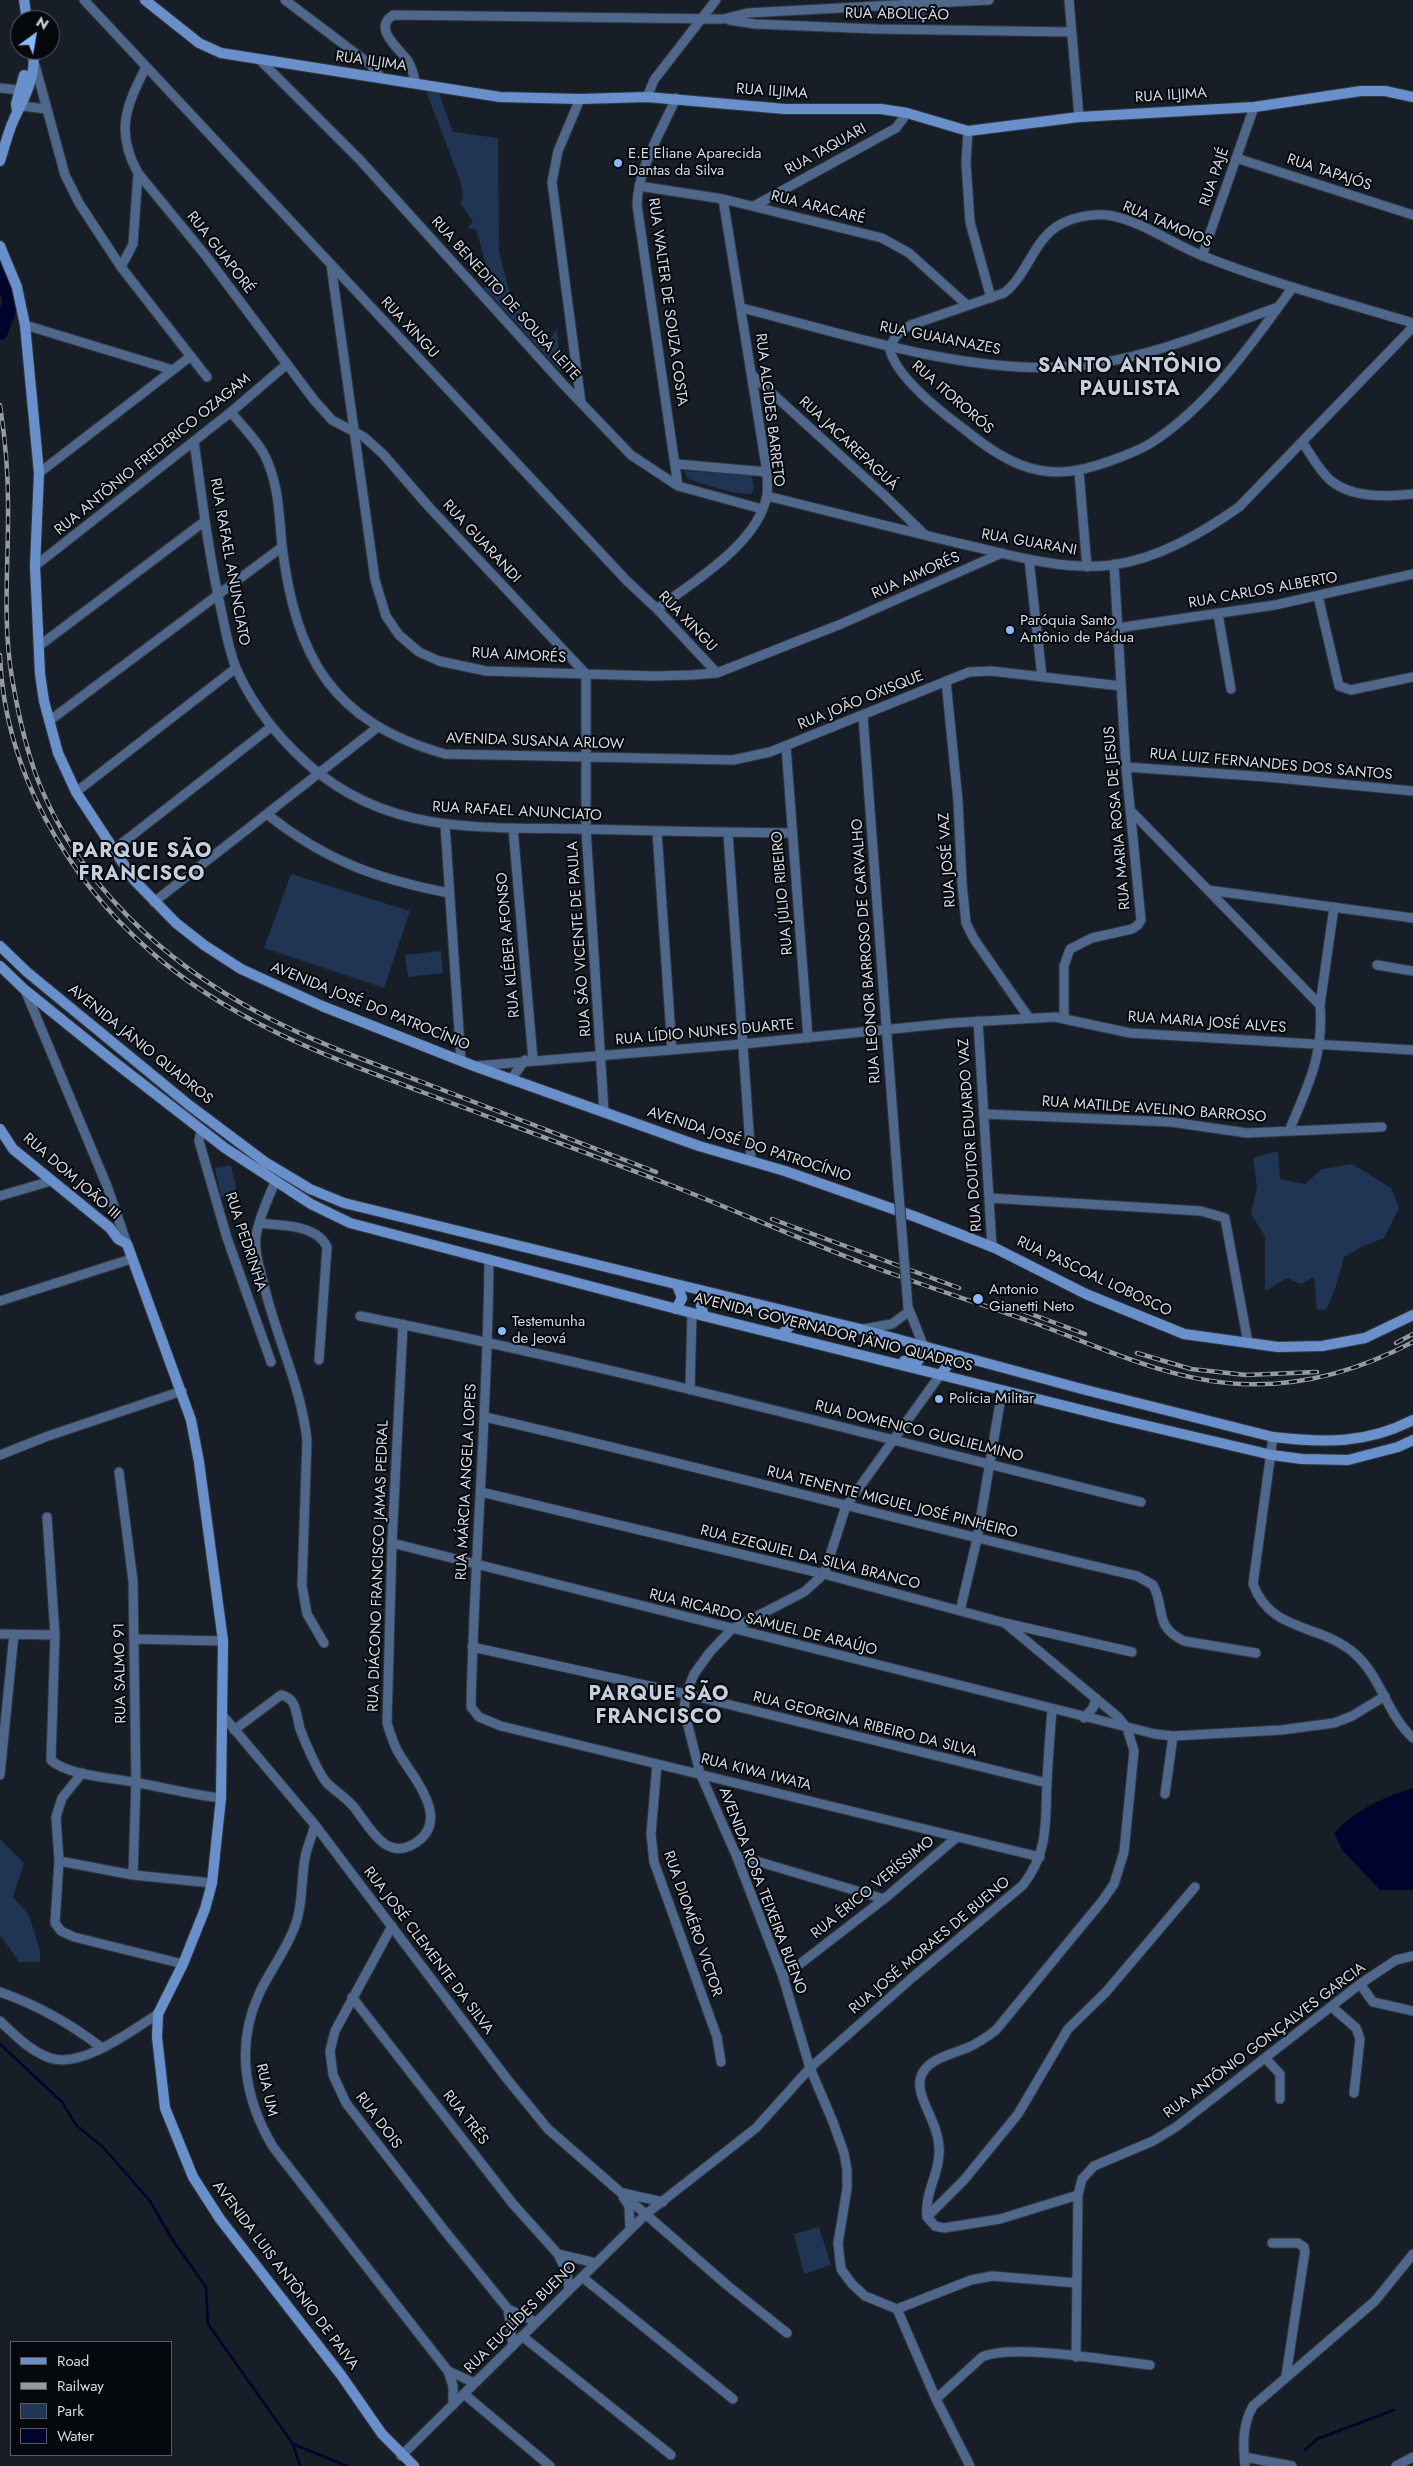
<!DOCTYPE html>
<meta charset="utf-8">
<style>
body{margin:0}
#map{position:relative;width:1413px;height:2466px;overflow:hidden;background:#171e28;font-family:Jost,sans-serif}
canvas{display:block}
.legend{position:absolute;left:10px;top:2341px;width:162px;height:115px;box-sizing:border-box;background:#05080c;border:1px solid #585c61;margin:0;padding:6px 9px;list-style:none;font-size:15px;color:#d4d9e1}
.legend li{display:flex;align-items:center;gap:10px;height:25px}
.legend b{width:25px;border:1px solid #585c61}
.north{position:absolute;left:10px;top:10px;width:50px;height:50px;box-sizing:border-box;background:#05080c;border:1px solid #585c61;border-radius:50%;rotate:32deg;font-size:14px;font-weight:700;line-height:20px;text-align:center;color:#d4d9e1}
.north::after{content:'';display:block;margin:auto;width:18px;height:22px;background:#8cb9fc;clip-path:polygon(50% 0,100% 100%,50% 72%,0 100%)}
</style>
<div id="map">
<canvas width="1413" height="2466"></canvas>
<ul class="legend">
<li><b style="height:6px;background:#6990cb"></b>Road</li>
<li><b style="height:6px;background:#949aa2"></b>Railway</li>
<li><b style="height:14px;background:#203453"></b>Park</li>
<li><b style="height:14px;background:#00042c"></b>Water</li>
</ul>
<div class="north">N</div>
</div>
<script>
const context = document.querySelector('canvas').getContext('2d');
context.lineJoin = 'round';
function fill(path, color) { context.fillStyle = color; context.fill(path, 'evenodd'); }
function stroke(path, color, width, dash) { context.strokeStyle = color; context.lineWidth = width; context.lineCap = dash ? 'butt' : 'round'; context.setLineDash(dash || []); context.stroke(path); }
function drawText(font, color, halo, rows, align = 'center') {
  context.font = font + ' Jost,sans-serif'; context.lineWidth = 4; context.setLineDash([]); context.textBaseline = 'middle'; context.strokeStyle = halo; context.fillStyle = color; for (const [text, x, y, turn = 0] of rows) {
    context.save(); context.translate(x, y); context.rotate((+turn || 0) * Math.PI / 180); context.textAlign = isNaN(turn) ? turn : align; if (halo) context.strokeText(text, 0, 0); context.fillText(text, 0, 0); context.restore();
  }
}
const green = new Path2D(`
 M 941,6 L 942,21 L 905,22 L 905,8 Z
 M 426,91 L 439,93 L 453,132 L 498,138 L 499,251 L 508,287 L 540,344 L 546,346 L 557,329 L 561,372 L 484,288 L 489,281 L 489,276 L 476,229 L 467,228 L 473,222 L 461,204 L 463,196 L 461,183 Z
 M 684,471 L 752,475 L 754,489 L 751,494 C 730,494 708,485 688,479 Z
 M 291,874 L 410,911 L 384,988 L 264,948 Z
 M 441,951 L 443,973 L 408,977 L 405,955 Z
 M 1278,1151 L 1280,1179 L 1305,1184 L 1322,1169 L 1352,1164 L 1391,1188 L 1399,1208 L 1384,1238 L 1361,1247 L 1344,1257 L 1335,1289 L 1326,1310 L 1317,1309 L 1314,1277 L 1301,1284 L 1287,1278 L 1265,1291 L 1265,1236 L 1251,1214 L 1257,1187 L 1253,1158 Z
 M 231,1165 L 237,1193 L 221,1197 L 215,1168 Z
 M 0,1839 L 24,1863 L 13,1897 L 29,1915 L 40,1951 L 40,1962 L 19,1962 L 0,1935 Z
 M 819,2227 L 831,2265 L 804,2274 L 794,2234 Z`);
const water = new Path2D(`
 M 1413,1788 L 1413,1890 L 1380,1890 L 1343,1851 L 1334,1833 C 1355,1810 1384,1797 1413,1788 Z`);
const stream = new Path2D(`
 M 0,2044 L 62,2102 L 76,2125 L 103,2147 L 150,2201 L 172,2239 L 206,2287 L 208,2324 L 293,2444 L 300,2466
 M 293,2444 L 347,2466
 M 1305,2450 L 1317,2439 L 1394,2410`);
const river = new Path2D(`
 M 0,270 L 11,301 L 0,332`);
const street = new Path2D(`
 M 84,0 L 627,581 L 657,609 L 717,673
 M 285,0 L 371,65 L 381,78
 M 1069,0 L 1079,117
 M 729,20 L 755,24 L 876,29 L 1071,32
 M 259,59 L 360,160 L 562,383 L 631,455 L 678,486 L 762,509
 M 35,65 L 65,175 L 79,203 L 121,267 L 207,377
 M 146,67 C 126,106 115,132 138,173 L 206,256 L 314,400 L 332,420 L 364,437 L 383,454 L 429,507 L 586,674
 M 415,83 C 414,75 412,68 408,61 C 399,48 372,29 393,15 L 723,19 L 747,13 L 989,0
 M 0,88 L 20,90
 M 647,97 L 654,80 L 716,0
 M 676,98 C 661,132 638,168 637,205 L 678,486
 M 580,99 L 558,151 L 552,182 L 581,403
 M 22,106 L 46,109
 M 968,131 L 966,163 L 970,222 L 991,298
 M 1236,158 L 1413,215
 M 639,186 L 723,199 L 882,238 L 909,253 L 967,305
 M 754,206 L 896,128 L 907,113
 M 1202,256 L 1254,107
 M 331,265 L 375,580 L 386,616 L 399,635 L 419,652 L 439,661 L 486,671 L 654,676 L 691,675 L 717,673 L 727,669 L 841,624 L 1002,553
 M 121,267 L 133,244 L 138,173
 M 1293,287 C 1252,343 1210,405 1151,443 C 1138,451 1124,456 1110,461 C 1080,472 1052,477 1021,465 C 1000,457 981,443 964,429 C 941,412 897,378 890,350 C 892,338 900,330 911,325 L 1004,293 C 1028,275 1033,239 1061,224 C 1076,216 1096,213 1113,216 C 1144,223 1173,244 1203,256 C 1271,283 1343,302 1413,323
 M 742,308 C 841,333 961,373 1064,367 C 1138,363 1209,332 1278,307
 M 25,325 L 173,370
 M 751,374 L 885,496 L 925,535
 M 231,412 C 241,425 256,439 264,454 C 279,483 279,515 282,546 C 296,658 332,722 445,754 L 733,760 L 770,752 L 969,672 L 991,671 L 1121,686
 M 194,441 C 202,499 209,557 222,614 C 226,632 229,651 236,668 C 250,700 270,727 294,751 C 377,836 474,827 582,829 C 652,831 721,832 791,833
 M 1303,443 C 1311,455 1319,470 1330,480 C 1351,498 1388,497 1413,494
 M 676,464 L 767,472
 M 1079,472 L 1087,567
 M 39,473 L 191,356
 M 767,496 C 832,512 897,529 962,544 C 1011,555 1062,571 1112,565 C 1158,559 1202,533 1239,507 L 1413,327
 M 1029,559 L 1042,677
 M 35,566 L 231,412 L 287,364
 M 1318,596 L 1339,686 L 1351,690 L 1413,677
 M 657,609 C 694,581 758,544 767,495 C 768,487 767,479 767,472 L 723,199
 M 1218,614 L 1231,689
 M 1117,628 L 1275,605 L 1413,574
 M 39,646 L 205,521
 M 586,674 L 586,829 L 604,1112
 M 946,681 L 958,801 L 962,883 L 966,923 L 974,939 L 1029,1018
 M 863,716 L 898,1183
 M 49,721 L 282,547
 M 786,746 L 808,1038
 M 1126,767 L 1267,777 L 1413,791
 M 76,792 L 236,668
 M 1130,810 L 1320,1005 C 1324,1056 1308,1085 1289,1131
 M 268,815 C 326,861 377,879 449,893
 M 445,824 L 461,1061
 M 513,828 L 533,1060
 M 657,832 L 672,1050
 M 728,833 L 751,1160
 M 112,851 L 271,727
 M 1208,890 L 1413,918
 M 154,902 L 378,727
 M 1377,965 L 1413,971
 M 25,990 L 107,1186 L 127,1244
 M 1320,1005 L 1334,907
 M 1064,1018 L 1064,966 L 1070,949 L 1092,938 L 1132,929 L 1138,925 L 1141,920 L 1126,767 L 1114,564
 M 978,1021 L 992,1247
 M 475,1066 L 743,1044 L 952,1023 L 1055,1017 L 1130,1033 L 1413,1050
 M 512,1078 L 525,1060
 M 984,1114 L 1171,1122 L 1247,1133 L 1382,1127
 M 201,1130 L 199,1141 L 227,1238 L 271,1362
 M 275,1182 C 268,1199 259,1217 256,1236 C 254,1252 260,1269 264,1285 C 276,1337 301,1386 307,1440 L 302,1585 L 307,1614 L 324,1643
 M 0,1196 L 51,1181
 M 989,1198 L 1201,1211 L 1225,1218 L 1248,1343
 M 259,1223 C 281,1226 316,1224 327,1247 L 319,1360
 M 489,1259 C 488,1409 474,1558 471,1707 L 479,1717 L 501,1726 L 1040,1857
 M 0,1301 L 131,1259
 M 908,1307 L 924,1347
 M 360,1316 C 623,1368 881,1438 1141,1502
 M 863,1329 L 892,1324 L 908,1312
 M 940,1375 L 846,1506 L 824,1574 L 804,1592 L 732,1629 L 710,1652 L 694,1674 L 686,1694 L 684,1710 L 700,1773 L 736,1855 L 783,1977 L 810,2068 L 833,2122 L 844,2153 L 847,2170 L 847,2189 L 838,2243 L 841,2269 L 852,2284 L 865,2296 L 897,2309 L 936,2399 L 970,2466
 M 690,1390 L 692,1313
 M 485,1417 C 703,1467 919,1526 1137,1576 L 1153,1585 C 1166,1609 1153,1626 1184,1641 L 1256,1653
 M 1273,1437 L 1253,1584 C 1271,1633 1319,1623 1354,1653 C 1381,1676 1387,1715 1413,1738
 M 0,1455 L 48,1436 L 182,1391
 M 119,1472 L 133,1581 L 136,1782 L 133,1875
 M 481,1492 L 824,1574 L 1005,1623 L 1132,1652
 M 47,1517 L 55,1635 L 51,1760 C 66,1775 112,1778 133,1782 C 163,1787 191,1795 221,1798
 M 392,1543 L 1155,1734 L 1173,1736 L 1281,1730 L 1334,1723 L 1352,1716 L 1385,1696
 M 960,1611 L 977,1539 L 1002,1391
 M 1005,1623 L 1118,1717 L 1127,1728 L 1134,1751 L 1124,1852 L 1114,1884 L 1103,1900 L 996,2030 C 987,2037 978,2043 967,2048 C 946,2056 913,2062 921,2093 C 926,2111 938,2127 939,2147 C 941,2172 924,2192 927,2217 L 935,2226 L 944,2228 L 1000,2219 L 1078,2195
 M 0,1634 L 55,1635
 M 135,1639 L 223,1641
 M 472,1647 L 686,1694 L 1047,1783
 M 224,1717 L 315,1825 L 507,2079 L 548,2129 L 728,2286 L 787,2333
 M 1084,1718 L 1093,1708 L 1096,1698
 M 234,1730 L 281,1695 C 286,1696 290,1698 293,1703 C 297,1711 298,1721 300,1729 C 305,1742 318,1773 327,1783 C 335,1791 345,1797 353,1806 C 368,1824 384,1860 412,1845 C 454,1822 414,1779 398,1752 C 393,1743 390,1733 387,1723 L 392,1543 L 403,1324
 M 657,1764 L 651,1834 L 654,1862 L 717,2037 L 721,2062
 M 82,1773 L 62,1798 L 56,1817 L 59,1861 L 55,1923 L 61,1931 L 74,1937 L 183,1964
 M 0,1775 L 14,1634
 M 1165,1794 L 1173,1736
 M 315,1825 C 312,1836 307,1847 305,1858 C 301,1879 303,1903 296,1923 C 288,1948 270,1970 259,1994 C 235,2046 245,2100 273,2147 L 448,2371 L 453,2386 L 453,2405
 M 736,1855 L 884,1899
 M 59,1861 L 133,1875 L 212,1883
 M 392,1926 L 335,2031 L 330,2051 L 333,2075 L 346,2103 L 444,2230 L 508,2309 L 536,2322
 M 783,1977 L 884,1899 L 957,1837
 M 1360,1984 L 1373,2002 L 1413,2011
 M 0,1992 C 37,2005 71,2024 102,2048
 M 352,1997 L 513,2204 L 558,2254 L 567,2273 L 569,2290
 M 1332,2007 L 1356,2028 L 1360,2039 L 1354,2093
 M 0,2021 C 15,2035 30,2051 50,2058 C 82,2069 132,2030 158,2014
 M 1266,2059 L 1280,2074 L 1280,2099
 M 623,2193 L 663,2202
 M 623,2197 L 629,2206 L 630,2229
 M 927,2217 L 964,2180 L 1018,2114 L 1068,2029 L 1106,1992 L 1195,1887
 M 1272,2243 L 1298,2243 L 1304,2247 L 1305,2251 L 1286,2376
 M 558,2254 L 596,2263
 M 582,2277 L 733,2399
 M 508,2309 L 513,2346
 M 897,2309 L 971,2280 L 992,2276 L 1077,2283
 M 522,2336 L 671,2455
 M 1076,2357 L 1078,2195 L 1082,2179 L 1094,2166 L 1153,2141 L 1176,2127 L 1360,1984 L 1396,1960 L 1413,1956
 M 448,2371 L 475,2383
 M 464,2394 L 550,2466
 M 936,2399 L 982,2357 C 1013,2343 1113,2361 1150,2365
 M 401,2456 L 646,2214 L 756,2128 L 810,2068 L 913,1977 L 1023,1885 C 1049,1851 1045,1823 1047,1783 C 1048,1758 1050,1734 1052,1710
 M 1244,2457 L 1292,2466
 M 1245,2466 C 1243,2445 1242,2425 1253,2406 L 1375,2301 L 1413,2254
 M 1396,2466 L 1413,2457`);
const secondary = new Path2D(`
 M 24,0 L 27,20
 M 145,0 L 199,43 L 221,53 L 500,97 L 580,99 L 647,97 L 785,109 L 881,109 L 907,113 L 968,131 L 1079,117 L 1254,107 L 1361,91 L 1385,91 L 1413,97
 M 17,111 L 16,104 L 24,75
 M 0,161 C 5,146 9,127 17,113 C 26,96 38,70 32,50
 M 0,246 L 17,287 L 25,325 L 39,473 L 35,566 L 40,674 L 44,701 L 58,753 L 76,792 L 134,880 L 176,923 L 204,945 L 241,969 L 322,1006 L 474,1066 L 699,1146 L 785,1171 L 916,1217 L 995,1248 L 1086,1294 L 1184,1334 L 1278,1347 L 1322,1346 L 1365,1338 L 1413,1315
 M 0,946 L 27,972 L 189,1105 L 265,1162 L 310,1189 L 344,1203 L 860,1329 L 1082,1389 L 1273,1437 C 1324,1443 1367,1444 1413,1420
 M 0,966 L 25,990 L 113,1061 L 225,1148 L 311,1204 L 350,1223 L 692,1313 L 1114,1418 L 1272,1455 L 1302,1459 L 1348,1460 L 1398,1447 L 1413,1440
 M 0,1129 L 13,1149 L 110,1228 L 118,1239 L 127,1244 L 191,1420 L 199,1462 L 223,1641 L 221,1798 L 212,1883 L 205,1909 L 183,1964 L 158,2014 L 157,2037 L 165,2108 L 193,2177 L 220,2219 L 341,2375 L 382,2434 L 414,2466
 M 676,1309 L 682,1298 L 677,1285
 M 704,1316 L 701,1306 L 706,1296 L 710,1293
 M 782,1334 L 792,1324 L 813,1321
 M 904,1361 L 917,1362 L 921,1357 L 924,1347
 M 940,1375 L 955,1356`);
const rail = new Path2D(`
 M 0,405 C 5,438 8,469 8,502 C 9,560 2,620 12,678 C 18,713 26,750 39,783 C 80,885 164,962 259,1013 C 311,1041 367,1061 422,1082 C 500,1112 578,1142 656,1172
 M 0,655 C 4,769 66,877 150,951 C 228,1020 326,1056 422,1092 C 507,1124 593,1155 678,1188 C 741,1213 804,1241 868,1265 C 924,1286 981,1304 1037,1324 C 1102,1348 1171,1381 1241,1384 C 1302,1387 1360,1370 1413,1342
 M 772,1219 L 959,1288
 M 996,1301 L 1085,1334
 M 1396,1343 L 1413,1334
 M 1137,1353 L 1191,1369 L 1246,1375 L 1317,1372`);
const streetBridge = new Path2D(`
 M 898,1183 L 908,1307`);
const markers = [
 [618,163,5,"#8cb9fc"],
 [1010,630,5,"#8cb9fc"],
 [978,1299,6,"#8cb9fc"],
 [502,1331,5,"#8cb9fc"],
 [939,1399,5,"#8cb9fc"]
];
const streetNames = [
 ["RUA ABOLIÇÃO",897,15,1],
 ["RUA ILJIMA",371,62,8],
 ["RUA ILJIMA",772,92,4],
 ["RUA ILJIMA",1171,96,-4],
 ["RUA TAQUARI",826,150,-29],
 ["RUA TAPAJÓS",1329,173,18],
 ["RUA PAJÉ",1215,177,-71],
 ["RUA ARACARÉ",818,208,14],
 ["RUA TAMOIOS",1167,225,23],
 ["RUA GUAPORÉ",220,253,52],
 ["RUA BENEDITO DE SOUSA LEITE",505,299,48],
 ["RUA WALTER DE SOUZA COSTA",667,302,82],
 ["RUA XINGU",409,328,47],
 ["RUA GUAIANAZES",940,339,11],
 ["RUA ITORORÓS",952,398,41],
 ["RUA ALCIDES BARRETO",769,410,83],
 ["RUA JACAREPAGUÁ",848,444,43],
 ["RUA ANTÔNIO FREDERICO OZAGAM",153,455,-39],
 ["RUA GUARANDI",481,542,47],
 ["RUA GUARANI",1029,543,10],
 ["RUA RAFAEL ANUNCIATO",229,562,80],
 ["RUA AIMORÉS",916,576,-24],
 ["RUA CARLOS ALBERTO",1263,591,-10],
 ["RUA XINGU",687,622,46],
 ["RUA AIMORÉS",519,656,3],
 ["RUA JOÃO OXISQUE",861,701,-22],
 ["AVENIDA SUSANA ARLOW",535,742,2],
 ["RUA LUIZ FERNANDES DOS SANTOS",1271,765,5],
 ["RUA RAFAEL ANUNCIATO",517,812,3],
 ["RUA MARIA ROSA DE JESUS",1118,818,-95],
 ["RUA JOSÉ VAZ",948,860,-94],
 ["RUA JÚLIO RIBEIRO",783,893,-95],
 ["RUA SÃO VICENTE DE PAULA",580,939,-94],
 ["RUA KLÉBER AFONSO",509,945,-95],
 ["RUA LEONOR BARROSO DE CARVALHO",867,951,-94],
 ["AVENIDA JOSÉ DO PATROCÍNIO",370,1007,22],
 ["RUA MARIA JOSÉ ALVES",1207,1023,4],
 ["RUA LÍDIO NUNES DUARTE",705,1033,-5],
 ["AVENIDA JÂNIO QUADROS",140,1045,39],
 ["RUA MATILDE AVELINO BARROSO",1154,1110,4],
 ["RUA DOUTOR EDUARDO VAZ",971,1135,-94],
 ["AVENIDA JOSÉ DO PATROCÍNIO",749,1145,18],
 ["RUA DOM JOÃO III",71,1177,41],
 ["RUA PEDRINHA",245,1242,72],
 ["RUA PASCOAL LOBOSCO",1094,1277,25],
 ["AVENIDA GOVERNADOR JÂNIO QUADROS",833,1333,14],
 ["RUA DOMENICO GUGLIELMINO",919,1432,14],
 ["RUA MÁRCIA ANGELA LOPES",467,1482,-87],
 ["RUA TENENTE MIGUEL JOSÉ PINHEIRO",892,1503,14],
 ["RUA EZEQUIEL DA SILVA BRANCO",810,1558,14],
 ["RUA DIÁCONO FRANCISCO JAMAS PEDRAL",379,1566,-88],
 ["RUA RICARDO SAMUEL DE ARAÚJO",763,1623,14],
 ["RUA SALMO 91",121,1673,-91],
 ["RUA GEORGINA RIBEIRO DA SILVA",865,1725,14],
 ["RUA KIWA IWATA",756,1773,14],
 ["RUA ÉRICO VERÍSSIMO",873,1888,-39],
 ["AVENIDA ROSA TEIXEIRA BUENO",762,1891,69],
 ["RUA DIOMÉRO VICTOR",692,1924,71],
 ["RUA JOSÉ MORAES DE BUENO",930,1946,-40],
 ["RUA JOSÉ CLEMENTE DA SILVA",428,1951,53],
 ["RUA ANTÔNIO GONÇALVES GARCIA",1265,2041,-37],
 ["RUA UM",266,2090,77],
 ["RUA TRÊS",465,2118,52],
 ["RUA DOIS",378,2121,53],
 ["AVENIDA LUIS ANTÔNIO DE PAIVA",285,2276,53],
 ["RUA EUCLÍDES BUENO",521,2318,-45]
];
const poiNames = [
 ["E.E Eliane Aparecida",628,154],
 ["Dantas da Silva",628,171],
 ["Paróquia Santo",1020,621],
 ["Antônio de Pádua",1020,638],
 ["Antonio",989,1290],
 ["Gianetti Neto",989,1307],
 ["Testemunha",512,1322],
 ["de Jeová",512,1339],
 ["Polícia Militar",949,1399]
];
const districtNames = [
 ["SANTO ANTÔNIO",1130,367],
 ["PAULISTA",1130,390],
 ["PARQUE SÃO",142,852],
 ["FRANCISCO",142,875],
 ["PARQUE SÃO",659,1695],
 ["FRANCISCO",659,1718]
];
fill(green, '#203453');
fill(water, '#00042c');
stroke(stream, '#00042c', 2.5);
stroke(river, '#00042c', 16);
stroke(street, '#313842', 11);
stroke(secondary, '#313842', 12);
stroke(street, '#4f678b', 9);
stroke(secondary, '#6990cb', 10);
stroke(rail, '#949aa2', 4.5);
stroke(rail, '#05080c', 2.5, [8]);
stroke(streetBridge, '#313842', 11, []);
stroke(streetBridge, '#4f678b', 9);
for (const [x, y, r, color] of markers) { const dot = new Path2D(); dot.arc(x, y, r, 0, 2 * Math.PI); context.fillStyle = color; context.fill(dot); stroke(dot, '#05080c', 2); }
drawText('15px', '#d4d9e1', '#05080c', streetNames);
drawText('15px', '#d4d9e1', '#05080c', poiNames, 'left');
context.letterSpacing = '1px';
drawText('bold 20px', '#c5cfdd', '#05080c', districtNames);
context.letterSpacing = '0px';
</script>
